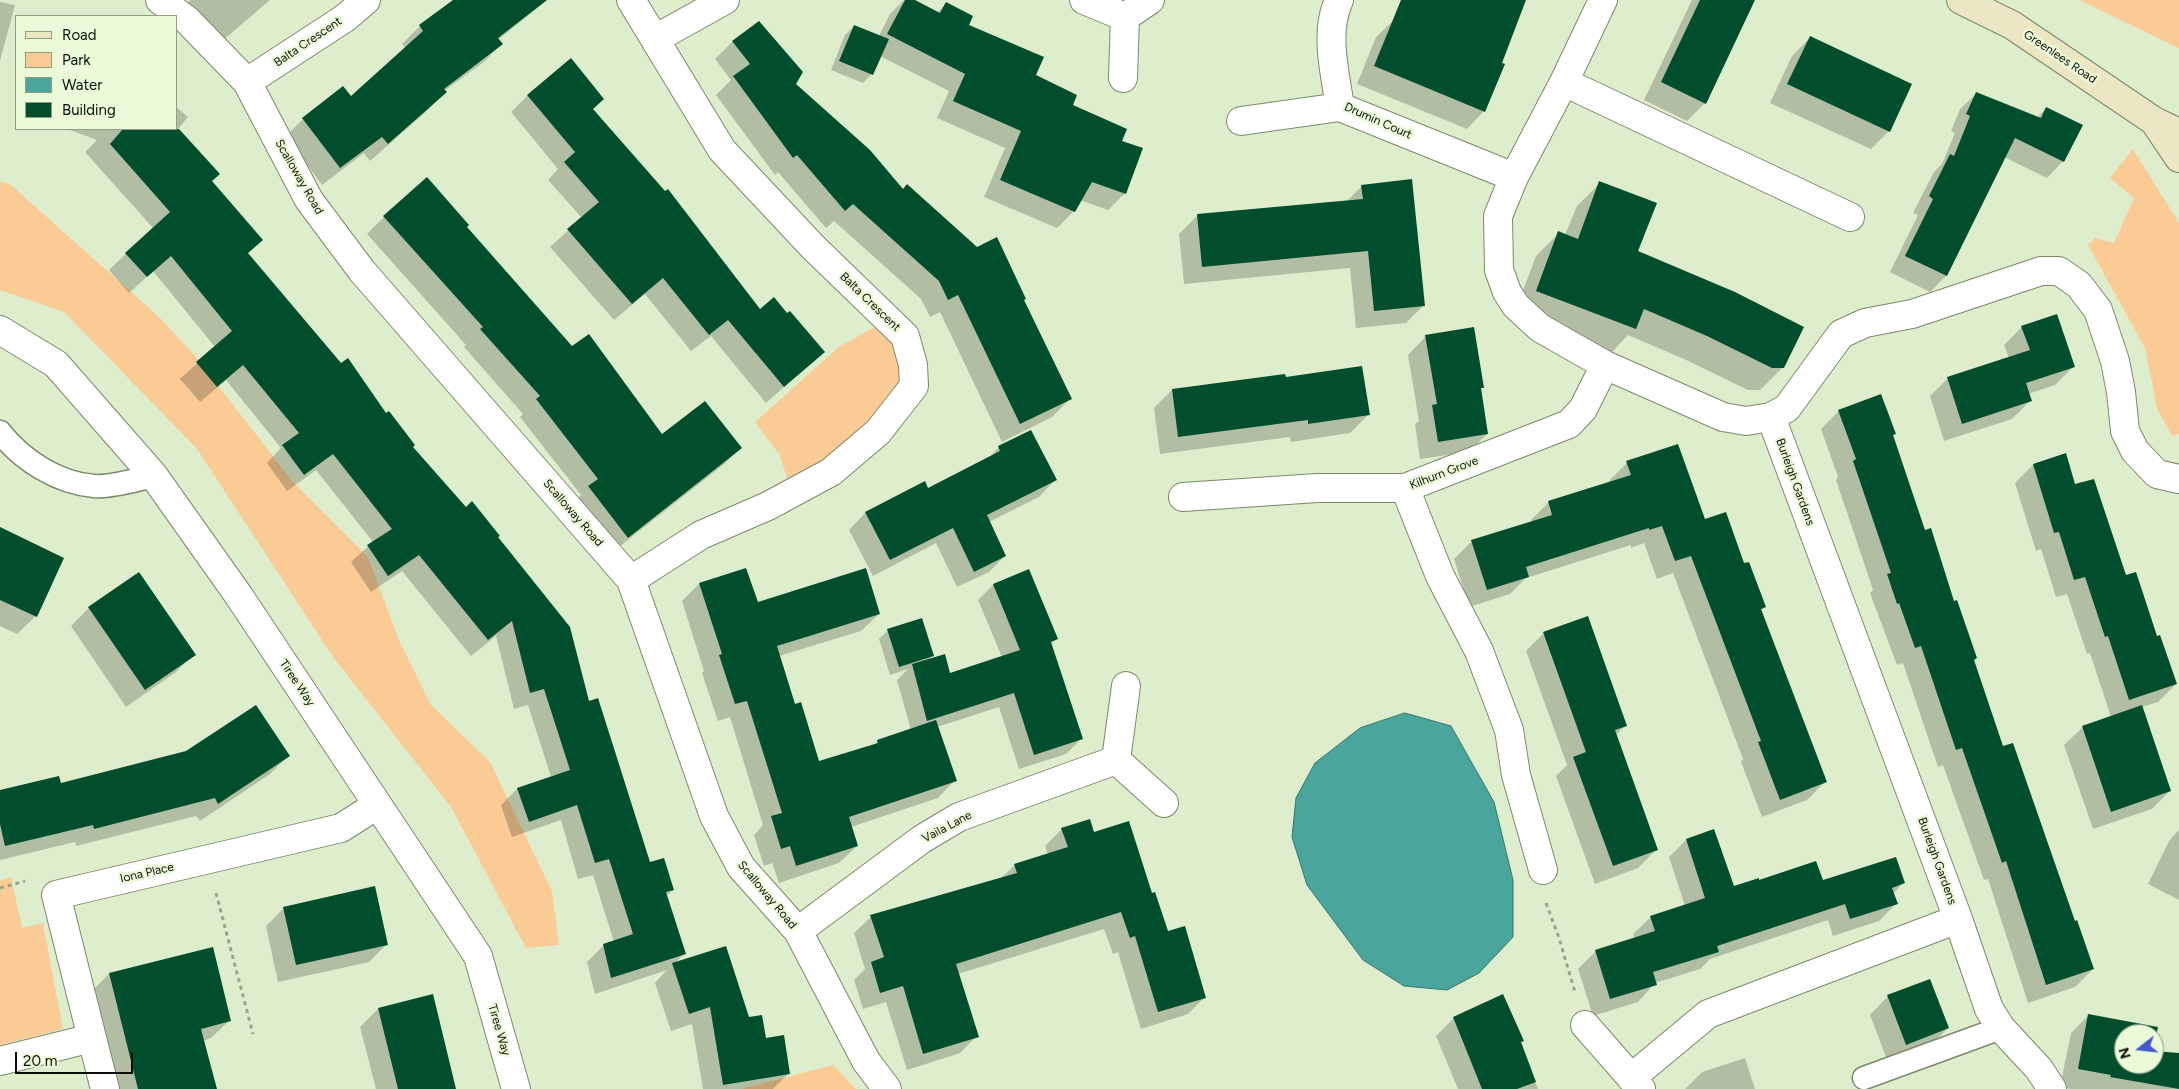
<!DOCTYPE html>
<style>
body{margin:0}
#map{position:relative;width:2179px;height:1089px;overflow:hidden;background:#deeecd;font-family:Figtree,sans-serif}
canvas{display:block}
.legend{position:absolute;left:15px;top:15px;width:162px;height:115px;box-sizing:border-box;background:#ebfbda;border:1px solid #919d85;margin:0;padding:6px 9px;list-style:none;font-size:15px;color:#0a0f05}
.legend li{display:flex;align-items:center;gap:10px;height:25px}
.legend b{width:25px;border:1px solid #919d85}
.north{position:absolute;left:2114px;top:1024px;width:50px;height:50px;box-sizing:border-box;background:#ebfbda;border:1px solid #919d85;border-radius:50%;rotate:254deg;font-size:14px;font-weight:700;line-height:20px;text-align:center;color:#0a0f05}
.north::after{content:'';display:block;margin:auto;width:18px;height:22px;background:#4656cb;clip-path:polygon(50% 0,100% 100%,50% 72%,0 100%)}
.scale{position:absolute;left:15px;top:1052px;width:118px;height:22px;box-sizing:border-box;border:2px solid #0a0f05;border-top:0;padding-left:6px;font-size:15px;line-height:18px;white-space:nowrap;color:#0a0f05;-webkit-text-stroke:4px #ebfbda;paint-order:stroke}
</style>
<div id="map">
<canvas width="2179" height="1089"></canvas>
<ul class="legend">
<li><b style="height:6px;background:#ece6c3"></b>Road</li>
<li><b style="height:14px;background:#facb95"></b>Park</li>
<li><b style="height:14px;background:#4aa59c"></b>Water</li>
<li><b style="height:14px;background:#014e2d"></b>Building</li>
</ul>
<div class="north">N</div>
<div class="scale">20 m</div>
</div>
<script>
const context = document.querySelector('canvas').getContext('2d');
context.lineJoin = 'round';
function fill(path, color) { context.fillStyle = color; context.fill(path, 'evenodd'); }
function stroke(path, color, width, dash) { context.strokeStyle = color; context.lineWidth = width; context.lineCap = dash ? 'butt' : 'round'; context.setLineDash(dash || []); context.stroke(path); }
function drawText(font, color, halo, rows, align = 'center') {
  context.font = font + ' Figtree,sans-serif'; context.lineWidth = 5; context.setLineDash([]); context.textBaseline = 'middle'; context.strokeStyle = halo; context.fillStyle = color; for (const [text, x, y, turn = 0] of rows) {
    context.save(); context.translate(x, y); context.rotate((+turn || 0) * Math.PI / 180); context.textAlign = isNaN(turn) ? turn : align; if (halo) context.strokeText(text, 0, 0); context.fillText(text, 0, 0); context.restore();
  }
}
const green = new Path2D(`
 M 2079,0 L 2179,0 L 2179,48 Z
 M 2133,149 L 2179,223 L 2179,434 L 2172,436 L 2157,409 L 2145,348 L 2088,245 L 2095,238 L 2114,243 L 2134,198 L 2110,178 Z
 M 0,181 L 11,185 L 160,318 L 196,357 L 293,482 L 368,557 L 399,640 L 431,705 L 490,762 L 552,891 L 559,945 L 526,948 L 451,807 L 333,657 L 197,449 L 64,312 L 0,290 Z
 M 884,322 L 907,366 L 897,400 L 791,489 L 779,454 L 755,422 L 839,347 Z
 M 11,877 L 22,928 L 43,923 L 63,1029 L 0,1045 L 0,881 Z
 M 833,1065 L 856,1089 L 741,1089 Z`);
const water = new Path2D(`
 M 1405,713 L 1451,726 L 1494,802 L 1513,880 L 1513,937 L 1479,973 L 1447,990 L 1404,986 L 1363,960 L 1307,885 L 1292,837 L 1296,798 L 1315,763 L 1360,728 Z`);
const shadow = new Path2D(`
 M 190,0 L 270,0 L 221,42 L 188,2 Z
 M 455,0 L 547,0 L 498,40 L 501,44 L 484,62 L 444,91 L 428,110 L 370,161 L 364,153 L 322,185 L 286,136 L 303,119 L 350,98 L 406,49 L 402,44 L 420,26 Z
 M 904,0 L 912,0 L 937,13 L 946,3 L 967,25 L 1035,76 L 1071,106 L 1120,142 L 1125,193 L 1108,210 L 1080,200 L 1074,211 L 1057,228 L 984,197 L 1005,148 L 937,118 L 949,91 L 880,56 L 872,74 L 863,83 L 831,70 L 845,35 L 854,26 L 879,36 L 890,14 Z
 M 1460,0 L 1524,0 L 1484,111 L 1467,129 L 1357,84 L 1376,37 L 1394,20 Z
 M 1692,0 L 1754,0 L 1705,103 L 1687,121 L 1644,100 Z
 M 0,2 L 15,5 L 0,61 Z
 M 1810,38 L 1889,131 L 1871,149 L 1770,103 L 1792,56 Z
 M 733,41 L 794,84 L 903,190 L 1023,300 L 1070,399 L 1052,417 L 1002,442 L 940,312 L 930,317 L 921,299 L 834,221 L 826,228 L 778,172 L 775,175 L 716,95 L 731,80 L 715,59 Z
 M 1977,93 L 2037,118 L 2046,108 L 2063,161 L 2047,178 L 2004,157 L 1946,276 L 1930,292 L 1890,272 L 1918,215 L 1913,213 L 1934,172 L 1942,164 L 1955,133 L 1951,131 L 1960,109 Z
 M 528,95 L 592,110 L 760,311 L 823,352 L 766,403 L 711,336 L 691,351 L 645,294 L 614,320 L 550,247 L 582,218 L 548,180 L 558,169 L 511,112 Z
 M 176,107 L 188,117 L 178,129 L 211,182 L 261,240 L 247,254 L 386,415 L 411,447 L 465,508 L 496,538 L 588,702 L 650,864 L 673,890 L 666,896 L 685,953 L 674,964 L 748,1018 L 765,1039 L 789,1073 L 773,1089 L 703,1089 L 692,1024 L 671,1031 L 655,983 L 667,970 L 595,994 L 587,962 L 604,945 L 614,942 L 593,875 L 578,879 L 561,820 L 512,837 L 501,805 L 517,789 L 551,777 L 528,705 L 514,709 L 496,636 L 471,656 L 402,571 L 371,592 L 351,562 L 373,542 L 316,470 L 287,491 L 267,463 L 281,448 L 226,380 L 200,402 L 180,379 L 215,347 L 153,271 L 129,293 L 109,270 L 153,228 L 85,152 L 97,140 L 67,129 L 176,129 Z
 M 1600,183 L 1637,251 L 1783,367 L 1760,390 L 1748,390 L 1684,359 L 1628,335 L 1612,352 L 1514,314 L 1536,256 L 1559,233 L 1565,235 L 1577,206 Z
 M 1362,186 L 1424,305 L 1406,323 L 1356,328 L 1350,268 L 1184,284 L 1179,234 L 1197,216 L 1346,202 Z
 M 384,217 L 465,227 L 572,347 L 662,436 L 740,448 L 723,465 L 610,554 L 572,505 L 581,495 L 520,417 L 523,414 L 464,347 L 466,345 L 367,234 Z
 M 2022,327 L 2073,367 L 2055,385 L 2028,394 L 2030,401 L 2012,419 L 1944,441 L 1930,396 L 1948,378 L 2009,358 L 2004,345 Z
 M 1426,336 L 1483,387 L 1480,390 L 1487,434 L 1469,452 L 1420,459 L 1415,424 L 1419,421 L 1408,355 Z
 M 1284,376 L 1285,379 L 1368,415 L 1350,433 L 1291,442 L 1290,437 L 1160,454 L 1154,408 L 1172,390 Z
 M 1839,411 L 1894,434 L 1892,436 L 1924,532 L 1973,661 L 2002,748 L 2093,969 L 2075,987 L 2028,1003 L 1988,879 L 1984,880 L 1943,765 L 1938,767 L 1903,663 L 1897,665 L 1870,593 L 1873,590 L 1836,480 L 1838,477 L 1821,429 Z
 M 999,447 L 1055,480 L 1039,497 L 989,522 L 1005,556 L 989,572 L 957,587 L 936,543 L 873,576 L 849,530 L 865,513 L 924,483 L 928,490 L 988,459 Z
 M 2065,455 L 2074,486 L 2156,638 L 2176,684 L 2158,702 L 2142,707 L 2170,791 L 2152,809 L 2093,829 L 2064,745 L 2083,727 L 2111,717 L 2090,653 L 2087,654 L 2067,594 L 2056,597 L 2041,549 L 2036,551 L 2015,483 L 2033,465 Z
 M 1627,463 L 1705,521 L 1765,607 L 1760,611 L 1825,782 L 1807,800 L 1762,817 L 1741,762 L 1743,759 L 1673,573 L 1657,579 L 1644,543 L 1631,548 L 1631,545 L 1526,578 L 1510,594 L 1469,607 L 1454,559 L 1472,541 L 1531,523 L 1531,520 L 1549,502 L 1610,483 L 1609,481 Z
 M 0,529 L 63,558 L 36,616 L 17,634 L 0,626 Z
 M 139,574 L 194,654 L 176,672 L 126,707 L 71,626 L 89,608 Z
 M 699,584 L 757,604 L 879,614 L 861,631 L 779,656 L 794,706 L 818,762 L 873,746 L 878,741 L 911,730 L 897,680 L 908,669 L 890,675 L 879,639 L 888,630 L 933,655 L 927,661 L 949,674 L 1002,657 L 978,600 L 993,585 L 1056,638 L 1050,644 L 1081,739 L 1066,754 L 1019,769 L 999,707 L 937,727 L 955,780 L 938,798 L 851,827 L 857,846 L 839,863 L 779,883 L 772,863 L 764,866 L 754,835 L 763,825 L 730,717 L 718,721 L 702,673 L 704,671 L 682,601 Z
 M 1544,633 L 1626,725 L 1615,736 L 1656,850 L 1638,868 L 1595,884 L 1556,776 L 1567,765 L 1526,651 Z
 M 288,756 L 270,774 L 200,821 L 196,816 L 76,846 L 75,842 L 0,860 L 0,791 Z
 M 1062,829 L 1094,834 L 1151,895 L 1167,933 L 1205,997 L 1188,1014 L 1141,1029 L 1118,952 L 1113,954 L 1104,929 L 958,974 L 977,1036 L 960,1053 L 907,1070 L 886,1002 L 863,1009 L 854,980 L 865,969 L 854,933 L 871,917 L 1001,878 L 1015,865 L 1048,855 L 1045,846 Z
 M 2179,830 L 2179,900 L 2148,884 L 2169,841 Z
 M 1686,840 L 1733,888 L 1759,882 L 1903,883 L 1893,894 L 1896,904 L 1879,921 L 1833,936 L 1828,920 L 1710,959 L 1700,969 L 1655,983 L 1638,1002 L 1593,1016 L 1578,969 L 1596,951 L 1635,939 L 1633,934 L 1651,917 L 1685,906 L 1669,857 Z
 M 284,908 L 387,944 L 369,962 L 278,982 L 266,926 Z
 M 109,974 L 230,1020 L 211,1038 L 203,1041 L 215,1089 L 116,1089 L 91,992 Z
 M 1888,996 L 1948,1028 L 1930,1046 L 1888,1062 L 1870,1015 Z
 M 378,1009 L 455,1089 L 376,1089 L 360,1027 Z
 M 2089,1015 L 2157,1028 L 2154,1042 L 2154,1034 L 2124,1034 L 2124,1064 L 2154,1064 L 2154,1052 L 2179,1055 L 2179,1089 L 2071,1089 L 2060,1087 L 2071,1033 Z
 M 1454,1018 L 1523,1040 L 1520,1043 L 1538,1089 L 1458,1089 L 1436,1036 Z
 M 1745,1058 L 1755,1089 L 1685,1089 L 1702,1072 Z`);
const building = new Path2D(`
 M 453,0 L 547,0 L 498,38 L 503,44 L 444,89 L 447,92 L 388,144 L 382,137 L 340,168 L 302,118 L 343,86 L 351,96 L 423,31 L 419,25 Z
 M 905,0 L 915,0 L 940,13 L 946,2 L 973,16 L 969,25 L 1044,57 L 1036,75 L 1077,95 L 1073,105 L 1127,129 L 1122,141 L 1143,148 L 1126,194 L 1092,182 L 1075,212 L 1000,180 L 1021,131 L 953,101 L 965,74 L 887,34 Z
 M 1401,0 L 1526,0 L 1502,63 L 1505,64 L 1485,112 L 1374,66 Z
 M 1700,0 L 1755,0 L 1706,104 L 1661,82 Z
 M 759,21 L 803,72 L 796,84 L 870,150 L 903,189 L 907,184 L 977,247 L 997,237 L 1026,299 L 1024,300 L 1072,399 L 1020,424 L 958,295 L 948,300 L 939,281 L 853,204 L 845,211 L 797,155 L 793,158 L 733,76 L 750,64 L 732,41 Z
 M 854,25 L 889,39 L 873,75 L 839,61 Z
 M 1810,36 L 1912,84 L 1890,132 L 1787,84 Z
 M 571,58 L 604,99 L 593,109 L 665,191 L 668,189 L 760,309 L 774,297 L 787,313 L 790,311 L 825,352 L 784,387 L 728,320 L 709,335 L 663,278 L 632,304 L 567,229 L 599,202 L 564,162 L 575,152 L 527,95 Z
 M 1976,92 L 2041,118 L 2046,107 L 2083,125 L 2064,162 L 2015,138 L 1947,276 L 1905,256 L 1933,199 L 1929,196 L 1950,154 L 1954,156 L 1970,116 L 1966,114 Z
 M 123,129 L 179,129 L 220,174 L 212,181 L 263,240 L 248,253 L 341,363 L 348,358 L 386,413 L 389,411 L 415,445 L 413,447 L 466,507 L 472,501 L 500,536 L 498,537 L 570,627 L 589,701 L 598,698 L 650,862 L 664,858 L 674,890 L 666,892 L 686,954 L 611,978 L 603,944 L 633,934 L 609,859 L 595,863 L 577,805 L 529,822 L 517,788 L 570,770 L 544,689 L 530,693 L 512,621 L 488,640 L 419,555 L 388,576 L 367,545 L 392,529 L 333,454 L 304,475 L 282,445 L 299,433 L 243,365 L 217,387 L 196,362 L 232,331 L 171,256 L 147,277 L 125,253 L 170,212 L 110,144 Z
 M 427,177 L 469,225 L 467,227 L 572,346 L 589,334 L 662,434 L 705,401 L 742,448 L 628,538 L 588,486 L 598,479 L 536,399 L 540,396 L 480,329 L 483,327 L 383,216 Z
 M 1412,179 L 1425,306 L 1374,311 L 1368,251 L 1202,267 L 1197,214 L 1363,199 L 1361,185 Z
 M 1599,181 L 1657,203 L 1638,251 L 1735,292 L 1804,327 L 1784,368 L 1772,368 L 1707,336 L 1644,309 L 1636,329 L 1536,291 L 1558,231 L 1578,239 Z
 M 2057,314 L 2075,367 L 2026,383 L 2032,401 L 1962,424 L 1947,377 L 2030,350 L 2021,326 Z
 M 1474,327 L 1484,388 L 1481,388 L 1488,434 L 1438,442 L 1432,405 L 1437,404 L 1425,335 Z
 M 1362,366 L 1370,415 L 1308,424 L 1308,420 L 1178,437 L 1172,389 L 1285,374 L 1286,377 Z
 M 1881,394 L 1896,434 L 1893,435 L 1925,530 L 1931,528 L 1954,601 L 1957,600 L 1977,658 L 1974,660 L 2003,746 L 2013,743 L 2075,921 L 2077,920 L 2094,969 L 2046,985 L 2006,861 L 2002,863 L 1962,748 L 1956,750 L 1921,646 L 1915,648 L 1899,603 L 1897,604 L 1887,574 L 1891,573 L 1853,461 L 1856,459 L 1838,410 Z
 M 1031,430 L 1057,480 L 987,515 L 1006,556 L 974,572 L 953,528 L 890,560 L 865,512 L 925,481 L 928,488 L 1000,451 L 998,446 Z
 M 1678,444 L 1705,519 L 1726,512 L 1744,563 L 1749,562 L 1766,607 L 1761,609 L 1827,782 L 1780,800 L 1758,742 L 1761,741 L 1691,556 L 1675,561 L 1662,526 L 1649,530 L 1649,528 L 1526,567 L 1529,577 L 1487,590 L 1471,540 L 1552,515 L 1548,501 L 1631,475 L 1626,461 Z
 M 2066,453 L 2075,484 L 2094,479 L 2126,575 L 2136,572 L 2157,636 L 2160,635 L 2177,684 L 2129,700 L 2108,636 L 2105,637 L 2085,577 L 2074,580 L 2059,532 L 2054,533 L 2033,464 Z
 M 0,527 L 64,558 L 37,617 L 0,600 Z
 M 746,568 L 758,602 L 866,568 L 880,614 L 777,646 L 795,704 L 801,702 L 819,761 L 878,743 L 877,740 L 936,720 L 957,781 L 849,817 L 858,846 L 796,866 L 790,846 L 781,849 L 771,816 L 782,813 L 747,701 L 735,704 L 719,655 L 722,654 L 699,583 Z
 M 1029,569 L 1058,639 L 1051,642 L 1083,739 L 1034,755 L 1014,693 L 927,721 L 912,664 L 945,654 L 950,673 L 1020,650 L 993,584 Z
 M 139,572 L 196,655 L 145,690 L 88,607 Z
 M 1588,616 L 1627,726 L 1615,730 L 1658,850 L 1613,866 L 1573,757 L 1586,752 L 1543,632 Z
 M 922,618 L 934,656 L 899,667 L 887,629 Z
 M 256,705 L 290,756 L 218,804 L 215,798 L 94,829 L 93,825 L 5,846 L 0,824 L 0,790 L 59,776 L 61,783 L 186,751 Z
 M 2142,705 L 2171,791 L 2111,812 L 2082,726 Z
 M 1090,819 L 1094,832 L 1129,821 L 1152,893 L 1155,892 L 1168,931 L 1185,926 L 1206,998 L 1158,1012 L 1135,936 L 1130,938 L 1121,912 L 956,964 L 979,1037 L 923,1054 L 903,986 L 880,993 L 871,962 L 884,957 L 870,915 L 1017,873 L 1014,864 L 1068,847 L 1061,828 Z
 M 1714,829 L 1734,886 L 1759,878 L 1759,880 L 1816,861 L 1823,880 L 1896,857 L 1905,883 L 1892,888 L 1898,904 L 1850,919 L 1845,904 L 1717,946 L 1719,952 L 1653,972 L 1657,985 L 1610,999 L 1595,950 L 1655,931 L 1650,916 L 1705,898 L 1686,839 Z
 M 375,886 L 388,945 L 296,965 L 283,907 Z
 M 726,946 L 749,1017 L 762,1015 L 766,1038 L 784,1035 L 790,1074 L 723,1085 L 710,1007 L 689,1014 L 672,963 Z
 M 213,947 L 231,1021 L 201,1029 L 217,1089 L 138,1089 L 109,973 Z
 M 1930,979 L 1949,1028 L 1906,1045 L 1887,995 Z
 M 433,994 L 456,1089 L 398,1089 L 378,1008 Z
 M 1503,994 L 1524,1041 L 1521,1042 L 1536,1082 L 1517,1089 L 1482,1089 L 1453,1017 Z
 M 2088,1014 L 2158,1027 L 2154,1048 L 2154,1034 L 2124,1034 L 2124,1064 L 2154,1064 L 2154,1051 L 2179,1053 L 2179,1089 L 2110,1077 L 2111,1075 L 2078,1069 Z`);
const path = new Path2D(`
 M 0,888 L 25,881
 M 216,893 L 253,1034
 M 1546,903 L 1559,938 L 1575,992`);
const lane = new Path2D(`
 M 0,432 C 22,460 57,483 94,486 C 108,488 139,479 154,476
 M 1864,1078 L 2001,1028`);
const street = new Path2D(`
 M 160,0 L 187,20 L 247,82 L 309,200 L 362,271 L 631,580 L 714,816 L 741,867 L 798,931 L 866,1061 L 887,1089
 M 631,0 L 722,150 L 813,247 L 905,336 L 913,365 L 914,386 L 878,432 L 831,472 L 768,506 L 701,535 L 631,580
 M 1084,0 L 1125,17 L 1150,0
 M 1339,0 C 1324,33 1335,72 1340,107 L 1514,177
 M 1603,0 L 1564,82 L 1514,177 L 1498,216 L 1499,270 L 1507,292 L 1516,306 L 1540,328 L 1605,365 L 1723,417 L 1746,421 L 1771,417 L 1787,408 L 1841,334 L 1865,323 L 1912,314 L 2041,271 L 2059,271 L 2079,285 L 2098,310 L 2115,361 L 2121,392 L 2125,431 L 2135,451 L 2157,474 L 2179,479
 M 655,39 L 725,0
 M 1123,78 L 1125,17
 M 247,82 L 345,18 L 366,0
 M 1564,82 L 1850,217
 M 1241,121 L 1340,107
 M 0,330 L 56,364 L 154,476 L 239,596 L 478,956 L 516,1089
 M 1771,417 L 1958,919 L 1989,1009 L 2001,1028 L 2039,1069 L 2052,1089
 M 1405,488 L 1440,576 L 1479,651 L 1509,730 L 1516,775 L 1543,870
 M 1183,497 L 1317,488 L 1405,488 L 1569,424 L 1583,409 L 1605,365
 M 1116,760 L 1164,803
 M 798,931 L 922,839 L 959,817 L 1116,760 L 1126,686
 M 1585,1025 L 1641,1089
 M 92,1038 L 56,895 L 341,828 L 377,805
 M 0,1061 L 92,1038 L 105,1089
 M 1631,1078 L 1708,1014 L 1958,919`);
const secondary = new Path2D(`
 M 1961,0 L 2012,25 L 2154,121 L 2179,133
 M 2154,121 L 2179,158`);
const streetNames = [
 ["Balta Crescent",308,42,-34],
 ["Greenlees Road",2060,57,34],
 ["Drumin Court",1378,121,24],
 ["Scalloway Road",299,177,60],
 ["Balta Crescent",870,302,44],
 ["Kilhurn Grove",1444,473,-21],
 ["Burleigh Gardens",1795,482,70],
 ["Scalloway Road",573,513,49],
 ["Tiree Way",297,683,56],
 ["Vaila Lane",947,827,-28],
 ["Burleigh Gardens",1937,861,70],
 ["Iona Place",147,873,-13],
 ["Scalloway Road",767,895,50],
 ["Tiree Way",499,1030,74]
];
fill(green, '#facb95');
fill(water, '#4aa59c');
stroke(water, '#37786f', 1);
fill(shadow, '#0003');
fill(building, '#014e2d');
stroke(lane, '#7b896b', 25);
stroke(street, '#7b896b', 30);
stroke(secondary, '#7b896b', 30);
stroke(path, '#98a58b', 3, [4, 4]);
stroke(lane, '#fff', 22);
stroke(street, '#fff', 28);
stroke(secondary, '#ece6c3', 28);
drawText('12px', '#0a0f05', '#ebfbda', streetNames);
</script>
